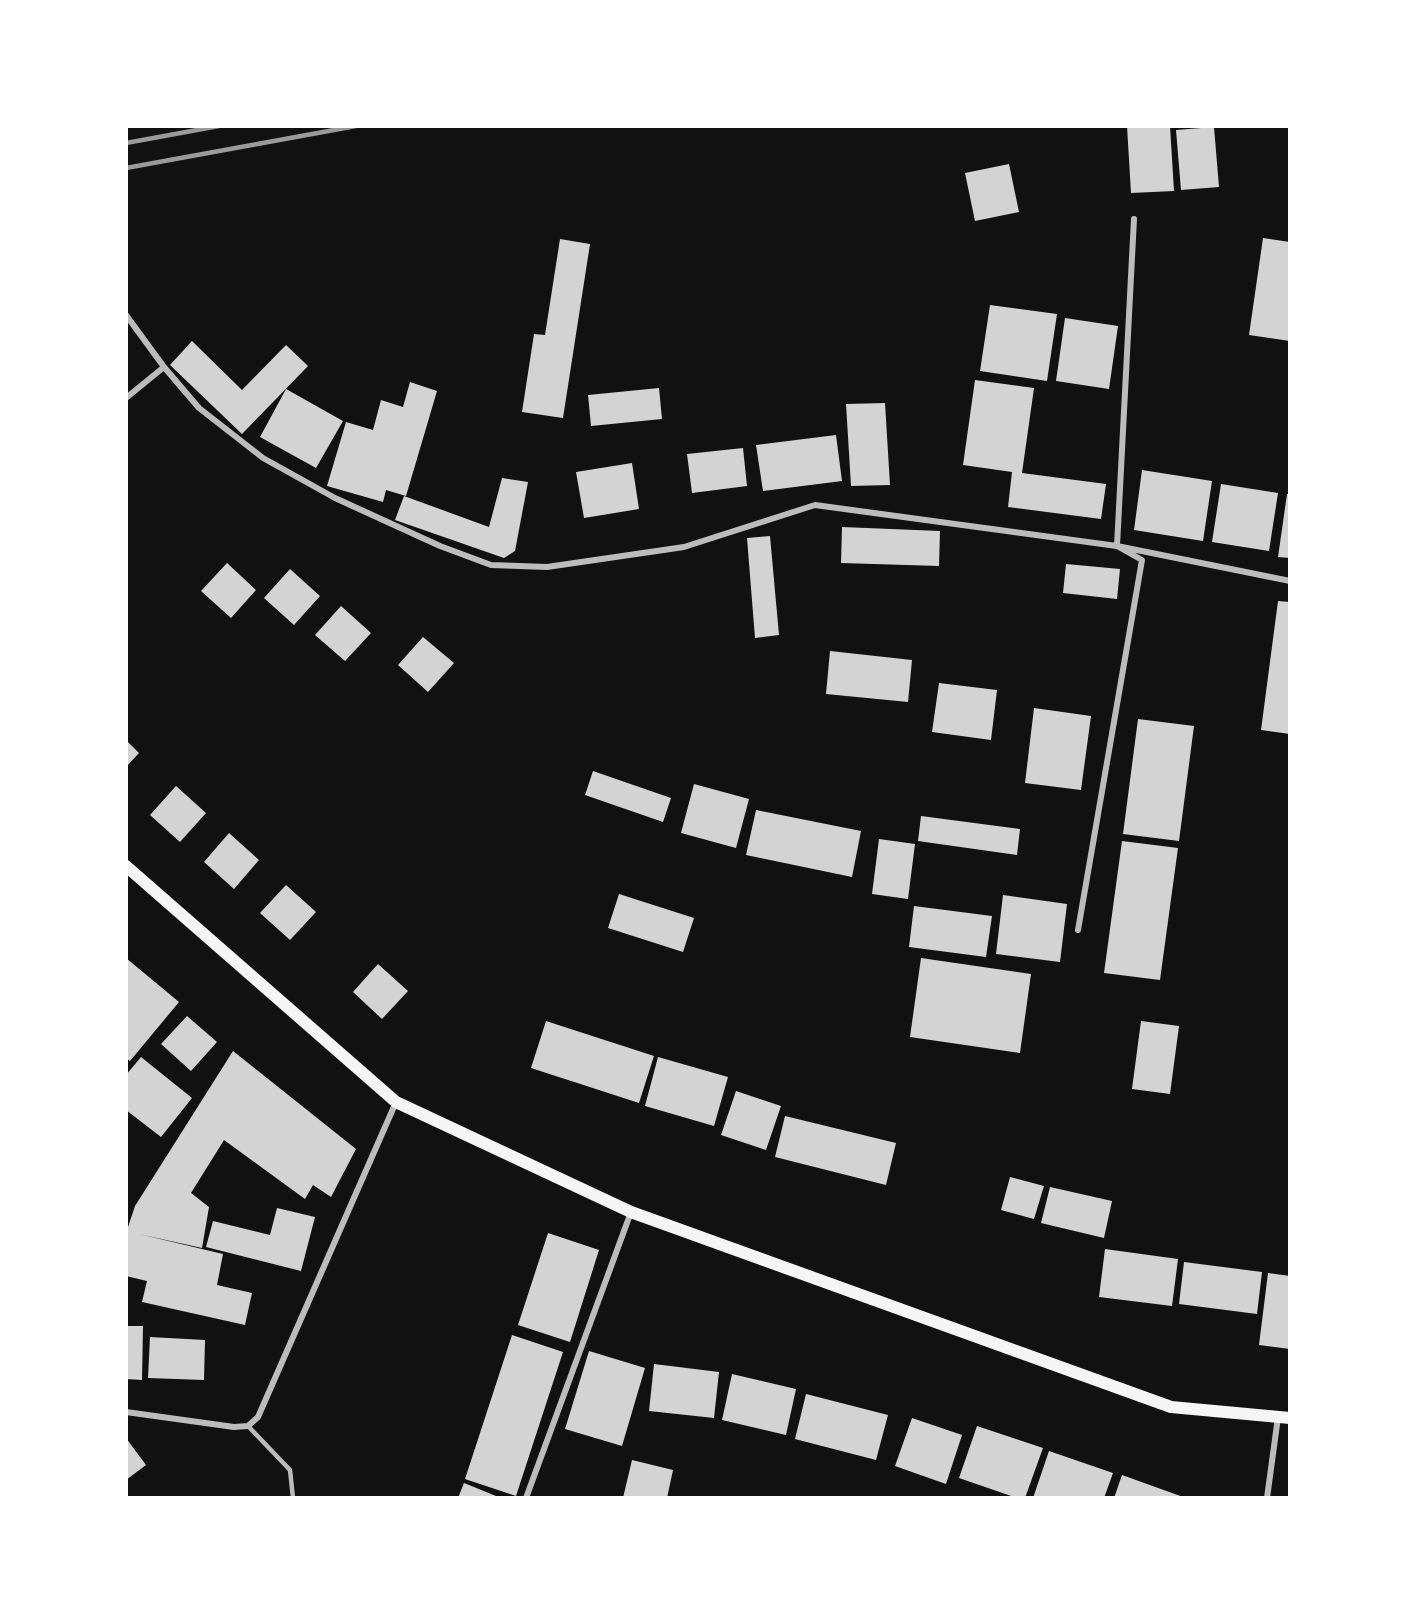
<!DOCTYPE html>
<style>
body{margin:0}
#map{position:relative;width:1416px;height:1624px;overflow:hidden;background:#111;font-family:"Libre Baskerville",serif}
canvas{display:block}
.frame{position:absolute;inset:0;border:128px solid #fff;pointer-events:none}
</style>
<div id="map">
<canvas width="1416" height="1624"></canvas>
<div class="frame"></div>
</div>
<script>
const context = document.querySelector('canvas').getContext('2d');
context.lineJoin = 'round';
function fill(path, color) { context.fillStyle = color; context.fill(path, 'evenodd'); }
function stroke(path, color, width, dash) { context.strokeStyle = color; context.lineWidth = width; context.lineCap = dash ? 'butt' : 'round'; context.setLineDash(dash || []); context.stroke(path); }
const building = new Path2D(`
 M 1127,126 L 1170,126 L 1174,191 L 1131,193 Z
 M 1214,127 L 1219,187 L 1181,190 L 1176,130 Z
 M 1009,164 L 1019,212 L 975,221 L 965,173 Z
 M 1263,238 L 1290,242 L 1290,341 L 1249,335 Z
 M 560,239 L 590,244 L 563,418 L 522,412 L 534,334 L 545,335 Z
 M 990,305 L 1057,314 L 1047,381 L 980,371 Z
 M 1065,318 L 1118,326 L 1109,389 L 1056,381 Z
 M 192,341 L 242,390 L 286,345 L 308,366 L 242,434 L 170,365 Z
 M 975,380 L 1034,388 L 1022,473 L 1106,484 L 1101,519 L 1008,507 L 1012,472 L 963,465 Z
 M 410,382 L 437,391 L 406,496 L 386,490 L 383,502 L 327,486 L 346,422 L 373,430 L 381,400 L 403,407 Z
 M 659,388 L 662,419 L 591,426 L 588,395 Z
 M 286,389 L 343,421 L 316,468 L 260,437 Z
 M 885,403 L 890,485 L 851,486 L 846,404 Z
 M 836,435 L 842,481 L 763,491 L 756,445 Z
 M 743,448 L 747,486 L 692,493 L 687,454 Z
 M 632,463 L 639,509 L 584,518 L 576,472 Z
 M 1142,470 L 1212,481 L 1203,541 L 1134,530 Z
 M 502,478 L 528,482 L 515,551 L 504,558 L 395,520 L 404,496 L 489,527 Z
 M 1221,484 L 1278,493 L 1269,551 L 1212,542 Z
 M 1287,494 L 1290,494 L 1290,558 L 1278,557 Z
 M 842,527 L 940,531 L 939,566 L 841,563 Z
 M 770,536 L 779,635 L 755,638 L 747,538 Z
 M 227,563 L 256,590 L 231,618 L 201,591 Z
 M 1066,564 L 1120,569 L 1117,599 L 1063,593 Z
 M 290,569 L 320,596 L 294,625 L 264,598 Z
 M 1278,601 L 1290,602 L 1290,734 L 1261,730 Z
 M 341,606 L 371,633 L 345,661 L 315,635 Z
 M 423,637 L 454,663 L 428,692 L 398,665 Z
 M 830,651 L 912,660 L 908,702 L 826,694 Z
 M 939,683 L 997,690 L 991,740 L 932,732 Z
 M 1034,708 L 1091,716 L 1081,790 L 1025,783 Z
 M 1138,719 L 1194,726 L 1179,841 L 1123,834 Z
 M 126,740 L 139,753 L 126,767 Z
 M 593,771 L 671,798 L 663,822 L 585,795 Z
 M 694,784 L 749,799 L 736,848 L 681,833 Z
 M 176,786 L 206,813 L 180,842 L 150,815 Z
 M 756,810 L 861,831 L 852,877 L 746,855 Z
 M 921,816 L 1020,829 L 1017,855 L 918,841 Z
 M 229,833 L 259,860 L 234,889 L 204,862 Z
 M 879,839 L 915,844 L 908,899 L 872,894 Z
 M 1122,841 L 1178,848 L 1160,980 L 1104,973 Z
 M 286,885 L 316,912 L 290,940 L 260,913 Z
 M 619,894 L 694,918 L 683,952 L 608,928 Z
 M 1003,895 L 1067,904 L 1060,962 L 996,954 Z
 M 914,906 L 992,916 L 986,957 L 909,947 Z
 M 126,958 L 179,1002 L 130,1061 L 126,1058 Z
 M 921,958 L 1031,974 L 1020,1053 L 910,1037 Z
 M 378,964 L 408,991 L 382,1019 L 353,992 Z
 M 187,1016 L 217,1042 L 191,1071 L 161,1044 Z
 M 546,1021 L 654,1056 L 639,1103 L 531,1068 Z
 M 1141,1021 L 1179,1026 L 1170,1094 L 1132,1089 Z
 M 233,1051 L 356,1149 L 331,1197 L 313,1185 L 305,1199 L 224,1140 L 191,1193 L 209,1207 L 202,1248 L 139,1234 L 223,1254 L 217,1285 L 252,1293 L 245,1325 L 142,1302 L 147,1281 L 126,1276 L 126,1233 L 135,1206 Z
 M 141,1057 L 192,1098 L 161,1137 L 126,1110 L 126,1075 Z
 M 658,1057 L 728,1077 L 714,1126 L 645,1106 Z
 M 736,1091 L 781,1106 L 766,1150 L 721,1135 Z
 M 785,1116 L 896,1143 L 886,1185 L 775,1157 Z
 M 1010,1177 L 1044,1186 L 1034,1219 L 1001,1210 Z
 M 1050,1187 L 1112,1201 L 1104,1238 L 1041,1223 Z
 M 277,1208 L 315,1217 L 301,1271 L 206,1247 L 213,1221 L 270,1235 Z
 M 548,1233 L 599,1250 L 570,1342 L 518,1325 Z
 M 1105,1249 L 1178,1259 L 1172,1306 L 1099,1297 Z
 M 1184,1262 L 1262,1272 L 1257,1314 L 1179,1304 Z
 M 1268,1273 L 1290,1276 L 1290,1349 L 1259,1345 Z
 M 126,1326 L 143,1326 L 142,1380 L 126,1379 Z
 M 512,1335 L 563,1352 L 516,1496 L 465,1479 Z
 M 150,1337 L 205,1340 L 204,1380 L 148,1378 Z
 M 589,1351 L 645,1368 L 622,1446 L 565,1429 Z
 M 654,1364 L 719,1372 L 714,1418 L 649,1411 Z
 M 732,1374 L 796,1389 L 786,1435 L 722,1420 Z
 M 806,1394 L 888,1415 L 876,1460 L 795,1439 Z
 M 912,1418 L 962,1435 L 946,1484 L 895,1466 Z
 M 977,1426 L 1043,1448 L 1025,1498 L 1017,1498 L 959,1478 Z
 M 126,1438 L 146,1465 L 126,1480 Z
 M 1049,1451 L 1113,1473 L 1104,1498 L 1033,1498 Z
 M 632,1460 L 673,1470 L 667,1498 L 623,1498 Z
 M 1122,1475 L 1186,1498 L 1114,1498 Z
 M 464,1483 L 501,1498 L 458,1498 Z`);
const service = new Path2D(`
 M 248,1426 L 290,1470 L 293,1498`);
const minor = new Path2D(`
 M 126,315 L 164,367 L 199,408 L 263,458 L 335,498 L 440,546 L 491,565 L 547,567 L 684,547 L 815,505 L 1117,546 L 1290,581
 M 126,398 L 164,367
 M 1078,930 L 1142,560 L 1117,546 L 1134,219
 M 126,1412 L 234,1427 L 248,1426 L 258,1417 L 396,1102
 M 526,1498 L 631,1212
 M 1267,1498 L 1278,1417`);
const secondary = new Path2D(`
 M 126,866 L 396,1102 L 631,1212 L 1171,1407 L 1290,1418`);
const rail = new Path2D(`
 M 126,143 L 219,126
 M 126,168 L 356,126`);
fill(building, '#d3d3d3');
stroke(service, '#bcbcbc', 4.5);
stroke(minor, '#bcbcbc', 6);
stroke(secondary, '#f5f5f5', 12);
stroke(rail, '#9a9a9a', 4.5);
</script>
